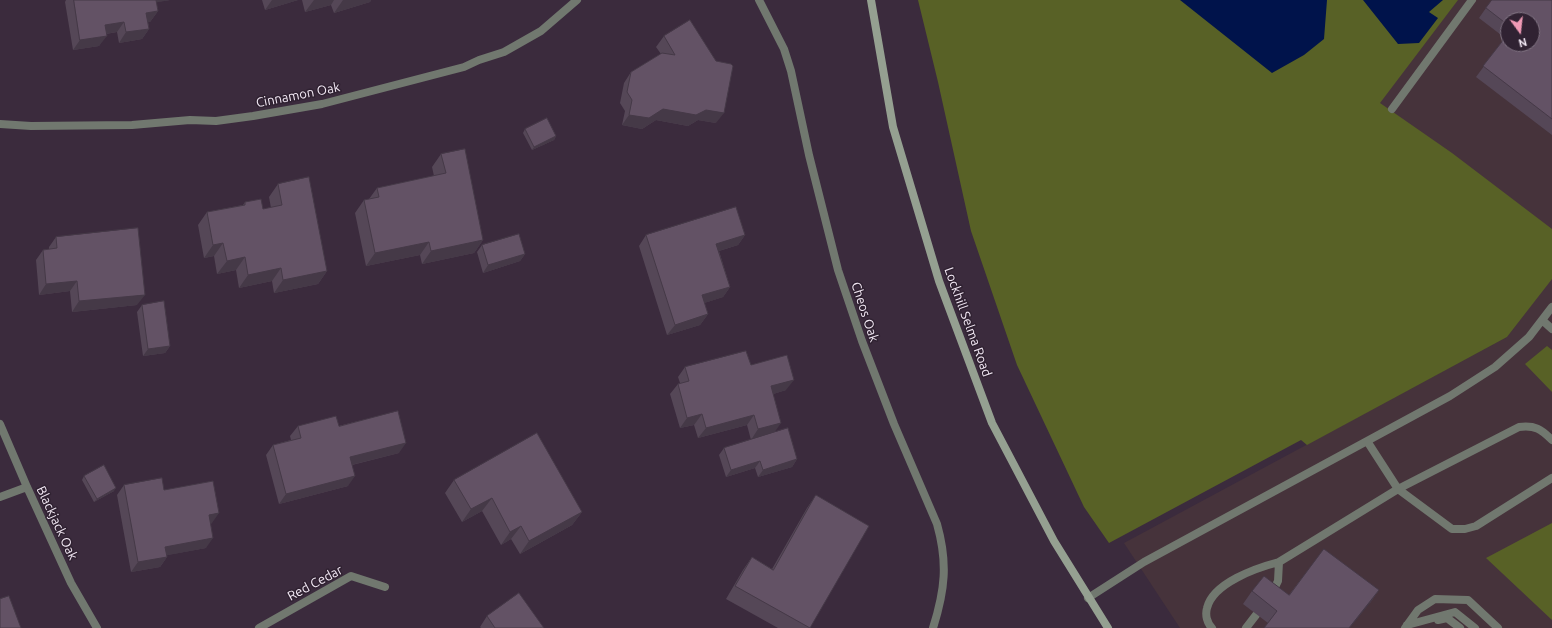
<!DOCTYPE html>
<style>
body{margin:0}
#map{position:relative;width:1552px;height:628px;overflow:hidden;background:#3b2b3d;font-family:Ubuntu,sans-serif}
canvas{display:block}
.north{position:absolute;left:1500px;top:12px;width:40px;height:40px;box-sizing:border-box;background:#302232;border:1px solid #7f7281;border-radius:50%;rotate:165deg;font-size:11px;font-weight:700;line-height:16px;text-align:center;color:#f5ebf7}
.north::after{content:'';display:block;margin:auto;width:14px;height:18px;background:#f09ab5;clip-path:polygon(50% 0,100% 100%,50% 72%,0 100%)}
</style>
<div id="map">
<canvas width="1552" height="628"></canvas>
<div class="north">N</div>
</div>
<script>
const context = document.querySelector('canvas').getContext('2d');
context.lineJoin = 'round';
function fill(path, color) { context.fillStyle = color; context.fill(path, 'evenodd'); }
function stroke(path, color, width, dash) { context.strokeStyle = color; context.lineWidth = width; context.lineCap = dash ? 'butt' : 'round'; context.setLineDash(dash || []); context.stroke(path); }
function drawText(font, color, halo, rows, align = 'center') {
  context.font = font + ' Ubuntu,sans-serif'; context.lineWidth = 3; context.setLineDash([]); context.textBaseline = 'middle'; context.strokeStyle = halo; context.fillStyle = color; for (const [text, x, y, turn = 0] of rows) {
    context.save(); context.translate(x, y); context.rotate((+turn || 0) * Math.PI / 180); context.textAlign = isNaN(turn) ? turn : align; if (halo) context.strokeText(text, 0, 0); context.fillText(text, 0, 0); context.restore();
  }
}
const commercial = new Path2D(`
 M 1443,0 L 1552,0 L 1552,628 L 1180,628 L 1124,543 L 1507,337 L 1540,294 L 1340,141 ZM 1508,20 L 1532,20 L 1532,44 L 1508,44 Z`);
const green = new Path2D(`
 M 918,0 L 1458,0 L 1380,103 L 1452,153 L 1552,229 L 1552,279 L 1507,337 L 1307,445 L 1301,440 L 1109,543 L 1084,507 L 1017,365 L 971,231 L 938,82 Z
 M 1547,346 L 1552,350 L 1552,392 L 1525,364 Z
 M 1552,523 L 1552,620 L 1486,558 Z`);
const water = new Path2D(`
 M 1180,0 L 1327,0 L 1324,39 L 1304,55 L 1272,73 Z
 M 1363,0 L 1443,0 L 1429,12 L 1438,18 L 1419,43 L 1398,44 Z`);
const lane = new Path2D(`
 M 1392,109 L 1472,0
 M 1542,320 L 1552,329
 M 1367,441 L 1398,489 L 1452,529 L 1465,529 L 1476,526 L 1552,478
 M 1279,562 L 1398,489 L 1519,427 C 1535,425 1541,429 1552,440
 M 1088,598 L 1144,562 L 1450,396 L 1495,367 L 1529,337 L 1552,307
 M 1438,620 L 1447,618 L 1460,628
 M 1407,625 L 1455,612 L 1475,628
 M 1212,628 C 1207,623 1205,615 1207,608 C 1213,583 1256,568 1279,562 L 1278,581 L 1271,595
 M 1246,628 L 1256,615
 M 1405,628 L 1418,610 L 1435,599 L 1468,600 L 1498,628`);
const street = new Path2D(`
 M 759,0 L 784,49 L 791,71 L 809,155 L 838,270 L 862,341 L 894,424 L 937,524 C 948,563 945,590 933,628
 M 0,124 L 31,126 L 132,125 L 190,120 L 216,121 L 253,116 L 322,104 L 464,67 L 479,60 L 504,52 L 541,31 L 577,0
 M 0,424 L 27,487 L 71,583 L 97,628
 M 0,497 L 27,487
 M 259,628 L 351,576 L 385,587`);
const secondary = new Path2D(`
 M 871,0 L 893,127 L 939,281 L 992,423 L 1054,541 L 1108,628`);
const wall = new Path2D(`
 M 66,0 L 170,0 L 156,2 L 158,11 L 150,22 L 148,22 L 149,29 L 142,39 L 119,43 L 117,32 L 106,34 L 99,46 L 73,50 L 65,2 Z
 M 262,0 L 298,0 L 265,10 Z
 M 302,0 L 371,0 L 370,2 L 334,13 L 331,5 L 305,12 Z
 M 1552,0 L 1552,135 L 1476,77 L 1505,38 L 1479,18 L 1486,8 ZM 1508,20 L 1532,20 L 1508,44 Z
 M 664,36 L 716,123 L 698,120 L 688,126 L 656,120 L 642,129 L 622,125 L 625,111 L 620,103 L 624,83 L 631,72 L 661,54 L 656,47 Z
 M 525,129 L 556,136 L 554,140 L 532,150 L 523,133 Z
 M 441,154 L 483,240 L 474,253 L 422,264 L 420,255 L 366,266 L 355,213 L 364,200 L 369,199 L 377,188 L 434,176 L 432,167 Z
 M 278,184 L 327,271 L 318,284 L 274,293 L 272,281 L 239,288 L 236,270 L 217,274 L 214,256 L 204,258 L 198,225 L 207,212 L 243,205 L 245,202 L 263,209 L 271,208 L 269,197 Z
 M 646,235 L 745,235 L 738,245 L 719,251 L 730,287 L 723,297 L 704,303 L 708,314 L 700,325 L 667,335 L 639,246 Z
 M 56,237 L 137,305 L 72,312 L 70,291 L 39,295 L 36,260 L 43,250 L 49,249 L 49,247 Z
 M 482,245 L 525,254 L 520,261 L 483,273 L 477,252 Z
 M 142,305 L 170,346 L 165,353 L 143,356 L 137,312 Z
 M 751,365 L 786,390 L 773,394 L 775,433 L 797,459 L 792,467 L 758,477 L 755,468 L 726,477 L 719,455 L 724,448 L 761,437 L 751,440 L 747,425 L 698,438 L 694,425 L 680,428 L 670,394 L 678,384 L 680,383 L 678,377 L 685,367 Z
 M 298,426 L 339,426 L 399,453 L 352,465 L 348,486 L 279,504 L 266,455 L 273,445 L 291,440 L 290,436 Z
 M 84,476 L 114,491 L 94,502 L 82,480 Z
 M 454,480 L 582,512 L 572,525 L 520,554 L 511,539 L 501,545 L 482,511 L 462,522 L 445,493 Z
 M 124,485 L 164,490 L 212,523 L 210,524 L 206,548 L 167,555 L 167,557 L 160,567 L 131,572 L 117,495 Z
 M 816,495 L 810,628 L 778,628 L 726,599 L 743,570 L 752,557 L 772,569 L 807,508 Z
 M 1379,590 L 1370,603 L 1268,623 L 1243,604 L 1252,591 L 1289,595 Z
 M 487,616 L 544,628 L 481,628 L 480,627 Z`);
const shadedWall = new Path2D(`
 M 150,0 L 170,0 L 148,4 Z
 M 272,0 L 298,0 L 265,10 Z
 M 314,0 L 334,0 L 331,5 L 305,12 Z
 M 343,0 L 371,0 L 370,2 L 334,13 Z
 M 158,11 L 150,22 L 139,23 L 146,13 Z
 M 124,22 L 117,32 L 98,35 L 105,25 Z
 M 149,29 L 142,39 L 119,43 L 126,32 Z
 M 107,36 L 99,46 L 73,50 L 80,40 Z
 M 663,109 L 706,110 L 724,113 L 716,123 L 698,120 L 688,126 L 656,120 L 642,129 L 622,125 L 629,115 Z
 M 556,136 L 554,140 L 532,150 L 534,147 Z
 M 745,235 L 738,245 L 709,254 L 716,244 Z
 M 483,240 L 474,253 L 422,264 L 431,251 Z
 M 429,242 L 420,255 L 366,266 L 375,253 Z
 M 223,243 L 214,256 L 204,258 L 213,245 Z
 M 525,254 L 520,261 L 483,273 L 488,265 Z
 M 245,257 L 236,270 L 217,274 L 227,261 Z
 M 281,268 L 272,281 L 239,288 L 248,275 Z
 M 327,271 L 318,284 L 274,293 L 283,280 Z
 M 77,281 L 70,291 L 39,295 L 46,284 Z
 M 730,287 L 723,297 L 695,306 L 702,295 Z
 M 145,295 L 137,305 L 72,312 L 79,301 Z
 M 708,314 L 700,325 L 667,335 L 675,325 Z
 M 170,346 L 165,353 L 143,356 L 148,349 Z
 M 794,380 L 786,390 L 764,397 L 771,386 Z
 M 702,414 L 694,425 L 680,428 L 687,418 Z
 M 754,415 L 747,425 L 698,438 L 706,428 Z
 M 781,423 L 774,433 L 751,440 L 758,429 Z
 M 406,443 L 399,453 L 343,467 L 350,457 Z
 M 797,459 L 792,467 L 758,477 L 763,470 Z
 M 760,461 L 755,468 L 726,477 L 731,470 Z
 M 355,476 L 348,486 L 279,504 L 286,494 Z
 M 116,488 L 114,491 L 94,502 L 97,499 Z
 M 492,498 L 482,511 L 462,522 L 471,509 Z
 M 582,512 L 572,525 L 520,554 L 529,541 Z
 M 219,513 L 212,523 L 202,526 L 209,515 Z
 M 521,526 L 511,539 L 501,545 L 510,532 Z
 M 213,538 L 206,548 L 158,557 L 165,547 Z
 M 167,557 L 160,567 L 131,572 L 138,562 Z
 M 1379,590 L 1370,603 L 1350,628 L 1349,628 Z`);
const building = new Path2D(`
 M 74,0 L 156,0 L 158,11 L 146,13 L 149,29 L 126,32 L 124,22 L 105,25 L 107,36 L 80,40 Z
 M 1492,0 L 1552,0 L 1552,119 L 1483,66 L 1508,34 L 1508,44 L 1532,44 L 1532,20 L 1508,20 L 1508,25 L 1486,8 Z
 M 690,20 L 716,61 L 731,64 L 733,66 L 724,113 L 706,110 L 696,115 L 663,109 L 649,118 L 629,115 L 632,100 L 627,92 L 631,72 L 662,53 L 675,55 L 664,36 Z
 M 547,118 L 556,136 L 534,147 L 525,129 Z
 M 465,149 L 483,240 L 431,251 L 429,242 L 375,253 L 364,200 L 379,197 L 377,188 L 446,173 L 441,154 Z
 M 309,177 L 327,271 L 283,280 L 281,268 L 248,275 L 245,257 L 227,261 L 223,243 L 213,245 L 207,212 L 245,205 L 245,202 L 261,199 L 263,209 L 282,205 L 278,184 Z
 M 736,207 L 745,235 L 716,244 L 730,287 L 702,295 L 708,314 L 675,325 L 646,235 Z
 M 138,228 L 145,295 L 79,301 L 77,281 L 46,284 L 43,250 L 57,248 L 56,237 Z
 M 519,234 L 525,254 L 488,265 L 482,245 Z
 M 164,301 L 170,346 L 148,349 L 142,305 Z
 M 746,351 L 751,365 L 787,355 L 794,380 L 771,386 L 781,423 L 758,429 L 754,415 L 706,428 L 702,414 L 687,418 L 678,384 L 689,381 L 685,367 Z
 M 398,411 L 406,443 L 350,457 L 355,476 L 286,494 L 273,445 L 301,438 L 298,426 L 336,416 L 339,426 Z
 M 788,428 L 797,459 L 763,470 L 760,461 L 731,470 L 724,448 Z
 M 537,433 L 582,512 L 529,541 L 521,526 L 510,532 L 492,498 L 471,509 L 454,480 Z
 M 104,465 L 116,488 L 97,499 L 84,476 Z
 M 162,478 L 164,490 L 213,481 L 219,513 L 209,515 L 213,538 L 165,547 L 167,557 L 138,562 L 124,485 Z
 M 816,495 L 869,526 L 810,628 L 735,586 L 752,557 L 773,570 Z
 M 1324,549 L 1379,590 L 1349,628 L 1264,628 L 1277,611 L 1252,591 L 1264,576 L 1289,595 Z
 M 519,593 L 544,628 L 495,628 L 487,616 Z
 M 9,596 L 21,628 L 0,628 L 0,599 Z`);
const streetNames = [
 ["Cinnamon Oak",298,95,-11],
 ["Cheos Oak",865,312,72],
 ["Lockhill Selma Road",968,322,70],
 ["Blackjack Oak",57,523,65],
 ["Red Cedar",315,583,-28]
];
fill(commercial, '#46333b');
fill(green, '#586126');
fill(water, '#00134b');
stroke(lane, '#71786f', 8);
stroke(street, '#71786f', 8);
stroke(secondary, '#95a091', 8);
fill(wall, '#554757');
fill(shadedWall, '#453947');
fill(building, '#635265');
stroke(building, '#453947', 1);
drawText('13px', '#f5ebf7', '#302232', streetNames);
</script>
